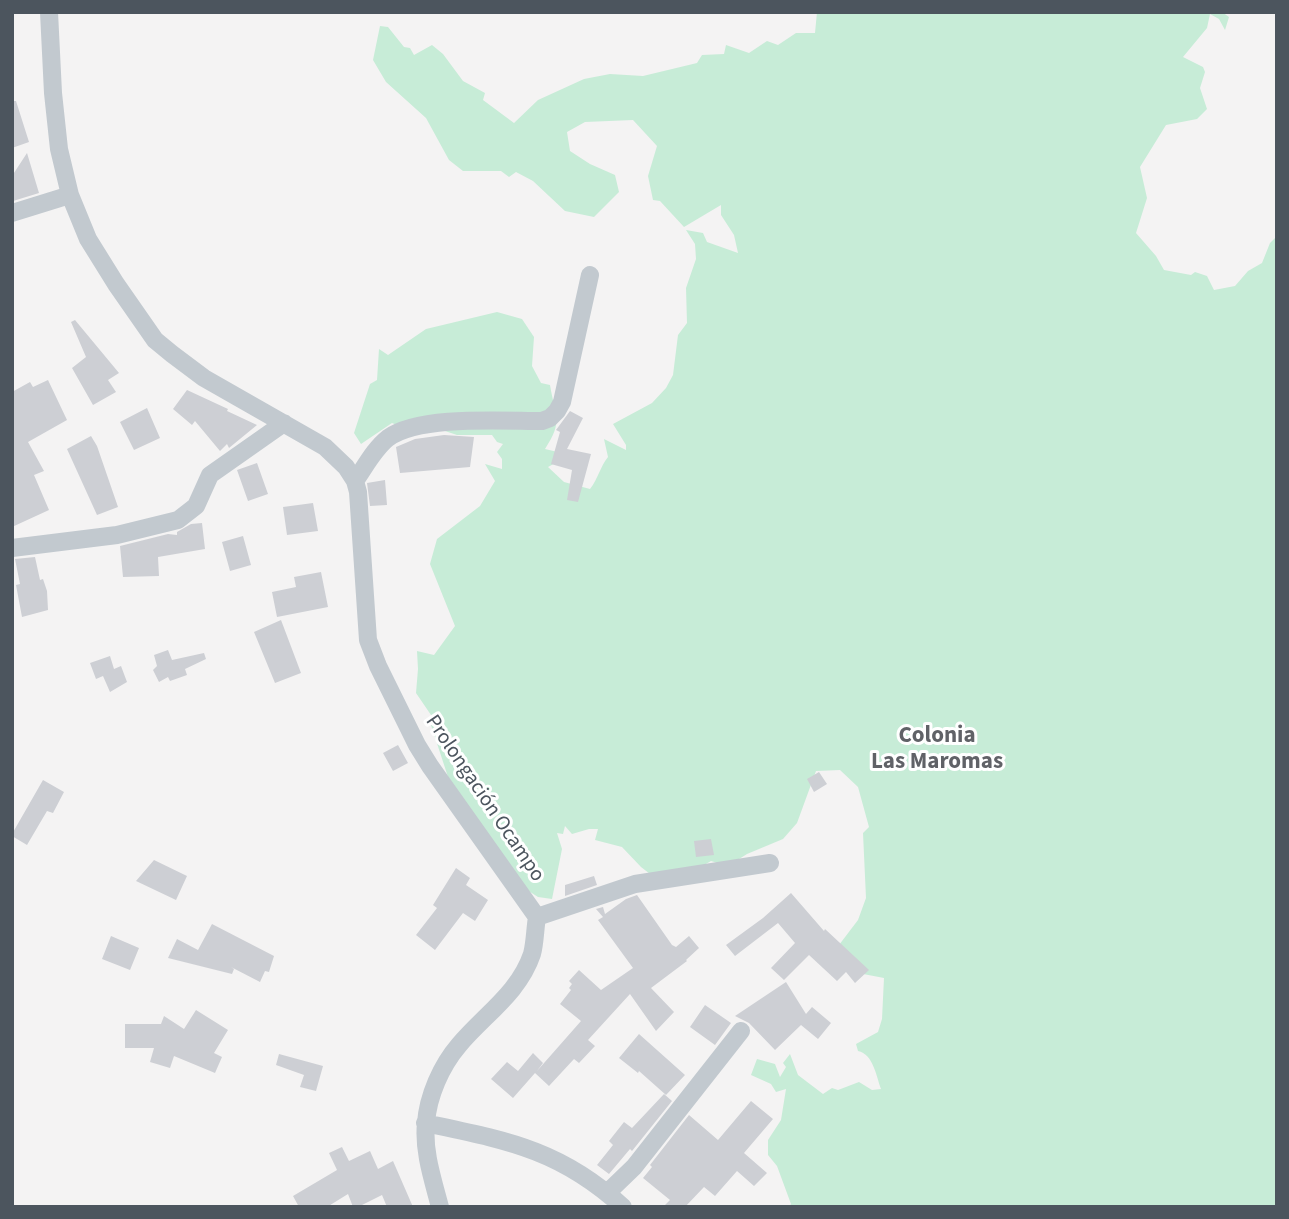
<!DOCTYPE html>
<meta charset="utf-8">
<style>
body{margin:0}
#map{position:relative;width:1289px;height:1219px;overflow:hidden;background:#f4f3f3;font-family:"Source Sans 3",sans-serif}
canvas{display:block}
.frame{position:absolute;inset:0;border:14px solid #4c555e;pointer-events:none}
</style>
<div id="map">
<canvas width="1289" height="1219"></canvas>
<div class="frame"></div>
</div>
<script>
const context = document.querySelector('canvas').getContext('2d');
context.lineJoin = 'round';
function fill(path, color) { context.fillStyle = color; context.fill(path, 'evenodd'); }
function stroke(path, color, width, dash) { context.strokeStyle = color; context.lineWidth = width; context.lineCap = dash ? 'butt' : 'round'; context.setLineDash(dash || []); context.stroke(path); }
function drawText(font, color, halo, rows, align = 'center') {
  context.font = font + ' "Source Sans 3",sans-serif'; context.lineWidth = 6; context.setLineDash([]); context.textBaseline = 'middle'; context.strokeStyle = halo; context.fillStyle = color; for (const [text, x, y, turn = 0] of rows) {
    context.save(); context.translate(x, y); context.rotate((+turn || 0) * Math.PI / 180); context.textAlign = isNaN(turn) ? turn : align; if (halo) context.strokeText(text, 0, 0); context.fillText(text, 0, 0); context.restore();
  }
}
const green = new Path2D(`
 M 817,12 L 1222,12 L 1229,17 L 1225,30 L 1219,19 L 1210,14 L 1207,28 L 1183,57 L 1203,67 L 1205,72 L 1200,88 L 1207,109 L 1197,119 L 1166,125 L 1140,167 L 1147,198 L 1136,233 L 1156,256 L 1164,270 L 1191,275 L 1195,272 L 1207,276 L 1214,290 L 1235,286 L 1248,271 L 1262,263 L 1270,243 L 1277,236 L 1277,1207 L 789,1207 L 791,1204 L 777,1166 L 768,1155 L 768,1140 L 781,1120 L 786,1089 L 776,1092 L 771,1084 L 751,1075 L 757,1059 L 775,1064 L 780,1077 L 786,1067 L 783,1063 L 790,1054 L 798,1075 L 823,1094 L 832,1088 L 838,1090 L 859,1082 L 872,1090 L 881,1089 C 876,1075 873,1054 858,1051 L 856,1044 L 878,1032 L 882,1019 L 884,978 L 858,973 L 839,945 L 858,920 L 866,898 L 863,833 L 869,827 L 858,787 L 840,770 L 816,771 L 797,823 L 783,839 L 747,854 L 728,866 L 711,861 L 667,887 L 641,867 L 622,847 L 595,840 L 598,829 L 589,829 L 572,834 L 565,826 L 563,834 L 557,833 L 562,849 L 552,899 L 538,897 L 521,886 L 448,777 L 431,725 L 431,715 L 416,693 L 418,669 L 417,651 L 434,655 L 455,626 L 430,564 L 437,539 L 480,506 L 495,481 L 485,464 L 502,469 L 502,459 L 497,452 L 503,444 L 497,442 L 492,435 L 457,435 L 427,425 L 404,428 L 392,423 L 361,444 L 354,433 L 370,384 L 377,380 L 379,349 L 388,355 L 426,329 L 497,312 L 522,319 L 534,337 L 532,366 L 541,383 L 550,385 C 555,416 564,420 545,449 L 562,453 L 561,460 L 548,467 L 564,482 L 590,489 C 598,479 600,467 608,457 L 604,439 L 626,450 L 626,445 L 613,424 L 652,403 L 666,388 L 673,375 L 678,335 L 687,323 L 686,288 L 696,259 L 695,244 L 686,230 L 703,233 L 707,242 L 738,253 L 734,235 L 721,215 L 721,205 L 684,227 L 660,201 L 653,200 L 648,176 L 657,146 L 633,120 L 585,122 L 567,132 L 570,151 L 590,164 L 615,175 L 619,192 L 594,217 L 565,211 L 533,181 L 516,172 L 509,177 L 501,171 L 463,171 L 449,160 L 426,118 L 386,82 L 373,60 L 380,26 L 388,27 L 404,47 L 410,48 L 414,55 L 432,45 L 443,54 L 463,81 L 485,93 L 483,100 L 514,123 L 538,100 L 584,79 L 610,74 L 643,76 L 697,63 L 702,55 L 724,54 L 726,45 L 749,53 L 767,41 L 778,45 L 796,33 L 815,33 Z`);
const building = new Path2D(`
 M 12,101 L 16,101 L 29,142 L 12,148 Z
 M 27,153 L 39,193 L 13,201 L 12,176 Z
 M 75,320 L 119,373 L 108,380 L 116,392 L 93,405 L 72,368 L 86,357 L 71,322 Z
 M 48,380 L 67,420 L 28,442 L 44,471 L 34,475 L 49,510 L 12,527 L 12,392 L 30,382 L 33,387 Z
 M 187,390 L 228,409 L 227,411 L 257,425 L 229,448 L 227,444 L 220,451 L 195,421 L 192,425 L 173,409 Z
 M 147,408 L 160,438 L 134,450 L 120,422 Z
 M 570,411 L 583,418 L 567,449 L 591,454 L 578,502 L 567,500 L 572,470 L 551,464 L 560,432 L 556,430 Z
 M 444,435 L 474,437 L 470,467 L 400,473 L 396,447 L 415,439 Z
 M 91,436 L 97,446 L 118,507 L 97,515 L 67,449 Z
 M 257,463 L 268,494 L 248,501 L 237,470 Z
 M 385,480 L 387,505 L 370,506 L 367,483 Z
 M 313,503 L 318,531 L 287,535 L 283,507 Z
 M 202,523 L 205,549 L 158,557 L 159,576 L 123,577 L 120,546 L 168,534 L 177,535 L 177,532 L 191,524 Z
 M 243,536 L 251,565 L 230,571 L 222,542 Z
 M 35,557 L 40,580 L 43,579 L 47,591 L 48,610 L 22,617 L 16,585 L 20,584 L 15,559 Z
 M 321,572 L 328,607 L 277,617 L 272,592 L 296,587 L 294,577 Z
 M 281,620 L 301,673 L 275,683 L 254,632 Z
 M 168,650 L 172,660 L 204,653 L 206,659 L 185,669 L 187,675 L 170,681 L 168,677 L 159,682 L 153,670 L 157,666 L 154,655 Z
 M 110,656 L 114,669 L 121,666 L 127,682 L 110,692 L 103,676 L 96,679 L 90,663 Z
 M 398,745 L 408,763 L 393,771 L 383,753 Z
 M 819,772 L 827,784 L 814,792 L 807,779 Z
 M 43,780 L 64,792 L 53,813 L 47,811 L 27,845 L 12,836 L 12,834 Z
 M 711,839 L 714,855 L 696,857 L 694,841 Z
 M 154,860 L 187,876 L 176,900 L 136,881 Z
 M 456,868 L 470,878 L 466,885 L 488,900 L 475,921 L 463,913 L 435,950 L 416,935 L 437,908 L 433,905 Z
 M 594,876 L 597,885 L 565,896 L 565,885 Z
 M 791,893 L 824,931 L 825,929 L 869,970 L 855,983 L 846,972 L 837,981 L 809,955 L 784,980 L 771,968 L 795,943 L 778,923 L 735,956 L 726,945 L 763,918 Z
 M 637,895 L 672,945 L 676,947 L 689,936 L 699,948 L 686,960 L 687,961 L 651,988 L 674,1012 L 656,1031 L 630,994 L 588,1040 L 595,1046 L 579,1063 L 574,1059 L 549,1086 L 535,1073 L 513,1098 L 491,1079 L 507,1062 L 518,1071 L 533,1053 L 543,1063 L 537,1071 L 581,1021 L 560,1004 L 571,990 L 569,988 L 572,984 L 569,981 L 579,970 L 601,990 L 633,968 L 598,920 L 603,917 L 596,909 L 603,907 L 605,914 L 626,899 Z
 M 212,924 L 274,956 L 269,972 L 265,971 L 260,982 L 231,967 L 234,969 L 232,974 L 168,958 L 177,939 L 198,950 Z
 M 111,936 L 139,948 L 130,970 L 102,959 Z
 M 786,982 L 806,1014 L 812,1007 L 831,1023 L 818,1039 L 801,1025 L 775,1050 L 749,1023 L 735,1016 Z
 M 705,1005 L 731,1023 L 715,1045 L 690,1027 Z
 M 196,1010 L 228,1030 L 214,1053 L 222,1057 L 215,1073 L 174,1056 L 170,1068 L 150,1062 L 154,1048 L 125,1048 L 125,1024 L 161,1024 L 164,1016 L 184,1029 Z
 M 639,1034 L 685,1075 L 666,1095 L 639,1071 L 638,1073 L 619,1058 Z
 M 279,1054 L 323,1066 L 316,1091 L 300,1087 L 304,1075 L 276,1065 Z
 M 664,1094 L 672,1101 L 632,1151 L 630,1149 L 609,1174 L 597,1165 L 613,1145 L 609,1141 L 624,1122 L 632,1128 Z
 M 751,1101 L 773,1119 L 744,1153 L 767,1173 L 754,1186 L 737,1171 L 715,1196 L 704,1187 L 685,1207 L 663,1207 L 670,1200 L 643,1178 L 652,1167 L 650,1165 L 689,1115 L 718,1140 Z
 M 342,1147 L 349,1161 L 370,1151 L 378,1169 L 393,1161 L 413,1207 L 387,1207 L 382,1195 L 358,1207 L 353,1207 L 348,1194 L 327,1207 L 299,1207 L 293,1196 L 337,1170 L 329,1153 Z`);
const street = new Path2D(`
 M 49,12 L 53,93 L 59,149 L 70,195 L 88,239 L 116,284 L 155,340 L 172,354 L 204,378 L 325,447 L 346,467 L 355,481 L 358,492 L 368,640 L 378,666 L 417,745 L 430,766 L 537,917 C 535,929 535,943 532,954 C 519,993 484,1015 459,1045 C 441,1066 428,1096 426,1123 C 423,1151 433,1180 440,1207
 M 12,213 L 70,195
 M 355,481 C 365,467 374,449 388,438 C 419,415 503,421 542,421 L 550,418 L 557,411 L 562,402 L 590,275
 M 12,548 L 117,535 L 178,520 L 196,506 L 210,475 L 284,423
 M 537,917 L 635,884 L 770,863
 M 425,1123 C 505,1140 560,1149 623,1207
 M 607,1193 L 634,1167 L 741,1031`);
const streetNames = [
 ["Prolongación Ocampo",484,799,56]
];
const neighbourhoodNames = [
 ["Colonia",937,737],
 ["Las Maromas",937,763]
];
fill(green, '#c7ecd7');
fill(building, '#cdcfd4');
stroke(street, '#c2c9cf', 18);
drawText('21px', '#4c555e', '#fff', streetNames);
drawText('bold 23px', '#606267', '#fff', neighbourhoodNames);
</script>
